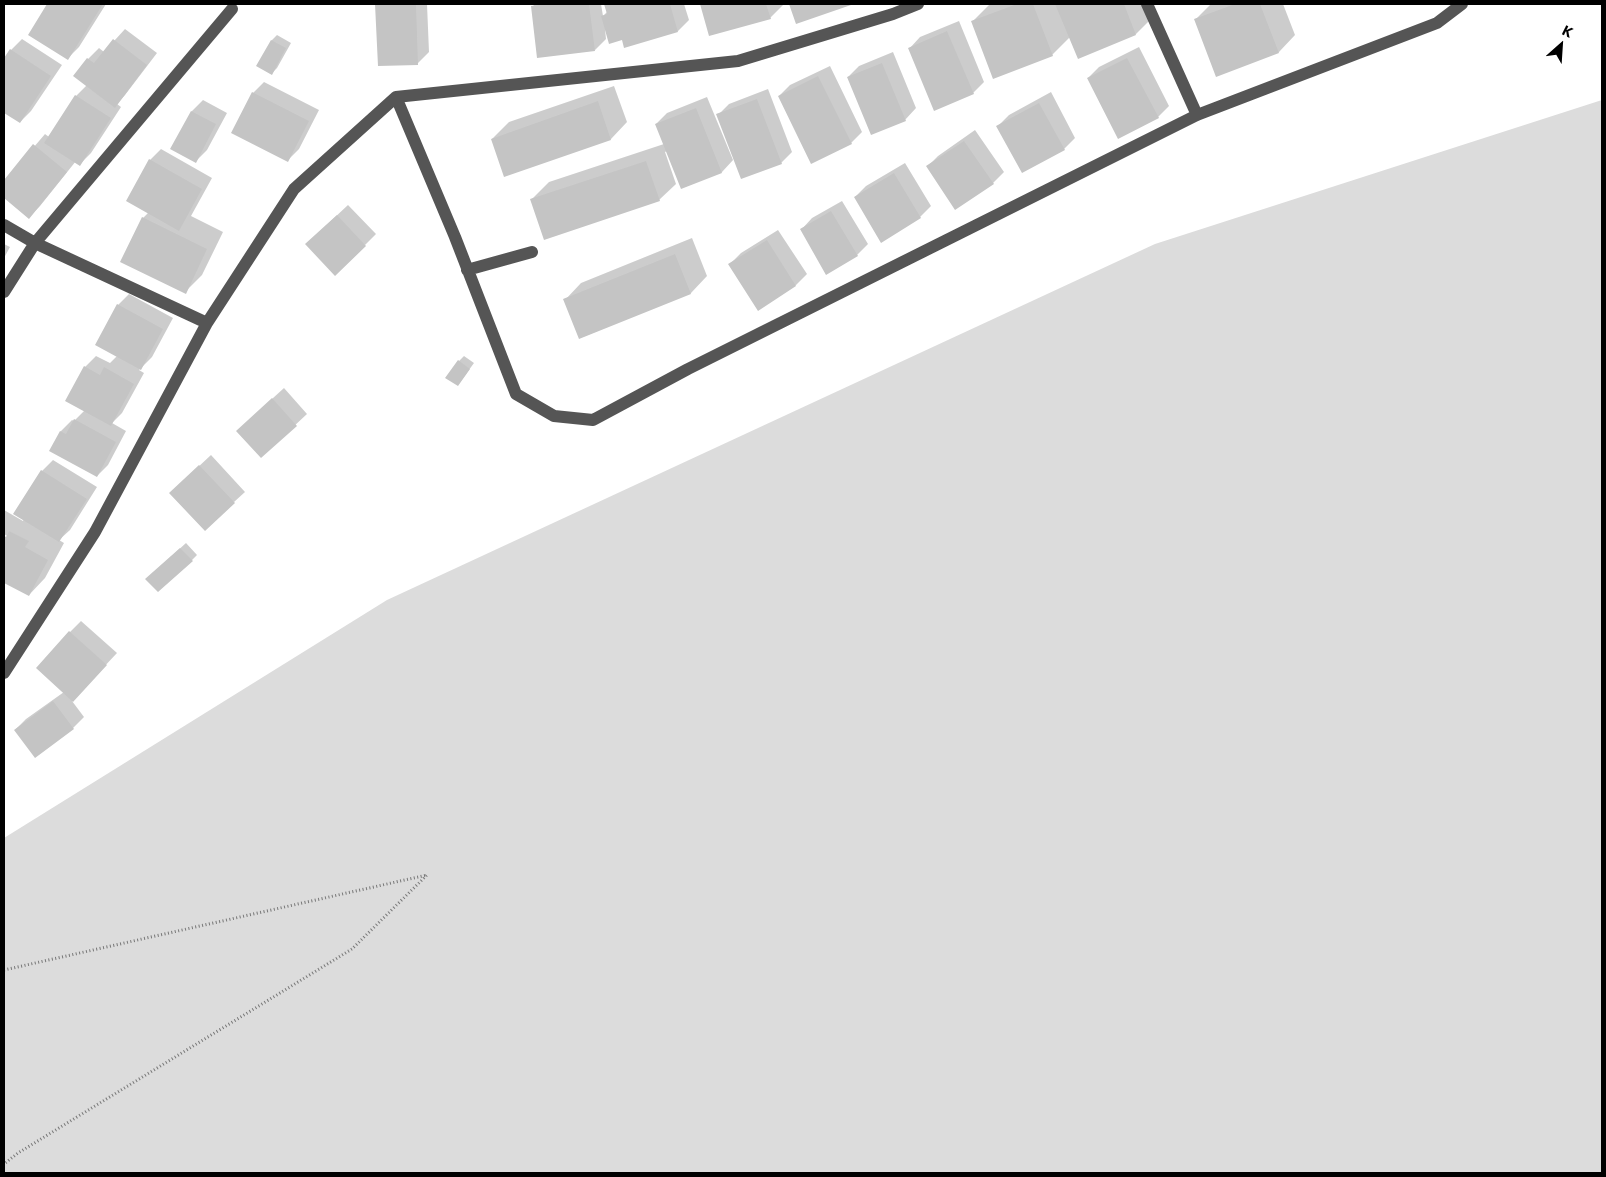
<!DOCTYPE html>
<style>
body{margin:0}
#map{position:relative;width:1606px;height:1177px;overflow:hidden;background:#fff;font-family:Commissioner,sans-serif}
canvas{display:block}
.frame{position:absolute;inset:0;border:5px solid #000;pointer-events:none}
.north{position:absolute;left:1536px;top:20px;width:50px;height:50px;-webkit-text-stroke:4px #fff;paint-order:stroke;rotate:26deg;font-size:14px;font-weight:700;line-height:20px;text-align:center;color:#000}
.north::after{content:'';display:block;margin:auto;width:18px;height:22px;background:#000;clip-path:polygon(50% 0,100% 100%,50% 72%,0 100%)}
</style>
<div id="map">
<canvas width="1606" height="1177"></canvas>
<div class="frame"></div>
<div class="north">K</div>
</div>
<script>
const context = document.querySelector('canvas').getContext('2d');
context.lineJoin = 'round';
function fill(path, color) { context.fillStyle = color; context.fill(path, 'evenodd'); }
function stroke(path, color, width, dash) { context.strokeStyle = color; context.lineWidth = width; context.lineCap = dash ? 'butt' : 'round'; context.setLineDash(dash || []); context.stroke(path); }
const green = new Path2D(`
 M 1602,100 L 1602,1173 L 4,1173 L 4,838 L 387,600 L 1155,244 Z`);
const shadow = new Path2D(`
 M 49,4 L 106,4 L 79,47 L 68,58 L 29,35 Z
 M 377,4 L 427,4 L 429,52 L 418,63 L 379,65 Z
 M 535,4 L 601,4 L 603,16 L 608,11 L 606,4 L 684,4 L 689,20 L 678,31 L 623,38 L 605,29 L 606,39 L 595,50 L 532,7 Z
 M 702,4 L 784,4 L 770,18 L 710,35 Z
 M 791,4 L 851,4 L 797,22 Z
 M 992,4 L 1147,4 L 1152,18 L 1136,34 L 1079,57 L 1070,37 L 1052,55 L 972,22 L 989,5 Z
 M 1211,4 L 1283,4 L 1295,35 L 1279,52 L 1217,75 L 1195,20 Z
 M 959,21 L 984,82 L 973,93 L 909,49 L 920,37 Z
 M 125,29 L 157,53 L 125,95 L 117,104 L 121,107 L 91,153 L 80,164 L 76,161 L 40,206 L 29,217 L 4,196 L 4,182 L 45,134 L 49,137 L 76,96 L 87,85 L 88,59 L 99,48 L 104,52 Z
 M 277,35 L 291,43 L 277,68 L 271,74 L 258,66 L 272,40 Z
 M 22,39 L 62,65 L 31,111 L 20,122 L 4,111 L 4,60 L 11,50 Z
 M 1139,47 L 1169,106 L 1158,117 L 1088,78 L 1099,67 Z
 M 893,52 L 916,108 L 905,120 L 848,77 L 859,66 Z
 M 830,66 L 862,132 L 851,143 L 779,96 L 790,85 Z
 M 264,82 L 319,110 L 299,149 L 288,160 L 253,93 Z
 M 614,86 L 627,122 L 611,139 L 505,175 L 492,139 L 509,122 Z
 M 768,89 L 792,152 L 781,163 L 718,115 L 729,104 Z
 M 1051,92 L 1075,138 L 1064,149 L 998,126 L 1009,115 Z
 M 707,97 L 733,160 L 734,159 L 722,172 L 682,188 L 667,151 L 665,152 L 676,184 L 659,200 L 532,199 L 549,182 L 664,144 L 656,124 L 667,113 Z
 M 203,100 L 227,113 L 207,150 L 196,161 L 172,149 L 192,111 Z
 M 975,130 L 1004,172 L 993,183 L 927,167 L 938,156 Z
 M 161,149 L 212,178 L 191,216 L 223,232 L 202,275 L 185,292 L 143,218 L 148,213 L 150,160 Z
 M 905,163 L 931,206 L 920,217 L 855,197 L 866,186 Z
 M 842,201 L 868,244 L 857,255 L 801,230 L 812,218 Z
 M 348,205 L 376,234 L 365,245 L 318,233 Z
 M 778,230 L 807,274 L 796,285 L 758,309 L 730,264 L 741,253 Z
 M 692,238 L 707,276 L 691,293 L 580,338 L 565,300 L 581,283 Z
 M 4,244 L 10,247 L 4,258 Z
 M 129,294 L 173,318 L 152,357 L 139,370 L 144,373 L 122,413 L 112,423 L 126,431 L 108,465 L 97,476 L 51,451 L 61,431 L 72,420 L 74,421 L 85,410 L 85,367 L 96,356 L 110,363 L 117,356 L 118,305 Z
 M 464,356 L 474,363 L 458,385 L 459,361 Z
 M 284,388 L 307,414 L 261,457 L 249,420 Z
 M 211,455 L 245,492 L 234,502 L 182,482 Z
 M 53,460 L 97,487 L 70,530 L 59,540 L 64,543 L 45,578 L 29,595 L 4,581 L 4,537 L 11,541 L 12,539 L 4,534 L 4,510 L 23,521 L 42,471 Z
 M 186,543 L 197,555 L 192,560 L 152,574 Z
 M 81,621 L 117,653 L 72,701 L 84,717 L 73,728 L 15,730 L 26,719 L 64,692 L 70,632 Z`);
const building = new Path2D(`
 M 47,4 L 103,4 L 68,60 L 28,35 Z
 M 375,4 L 416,4 L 418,65 L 378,66 Z
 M 553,4 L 589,4 L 595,51 L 537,58 L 531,6 Z
 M 604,4 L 670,4 L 678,32 L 624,48 L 622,40 L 609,44 L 601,16 L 607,14 Z
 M 700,4 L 766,4 L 771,19 L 709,36 Z
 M 789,4 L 850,4 L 851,5 L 796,24 Z
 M 1017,4 L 1033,4 L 1053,56 L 993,79 L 971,21 Z
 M 1055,4 L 1124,4 L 1136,35 L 1078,59 Z
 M 1235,4 L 1260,4 L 1279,53 L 1216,77 L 1194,19 Z
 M 947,31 L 974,94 L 934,111 L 908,48 Z
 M 113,39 L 147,65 L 115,108 L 73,76 L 87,58 L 94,63 Z
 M 271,40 L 286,48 L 272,75 L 256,66 Z
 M 10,49 L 51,76 L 20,123 L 4,113 L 4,58 Z
 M 1127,58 L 1159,118 L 1118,139 L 1087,78 Z
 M 882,63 L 906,121 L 871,135 L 847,77 Z
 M 818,76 L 852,144 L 811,164 L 778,96 Z
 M 252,92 L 309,121 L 288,162 L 231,133 Z
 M 75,95 L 111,118 L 80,166 L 44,143 Z
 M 757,99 L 782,164 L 741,179 L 716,114 Z
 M 598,101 L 611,140 L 504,177 L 491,139 Z
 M 1039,103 L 1065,150 L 1022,173 L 996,126 Z
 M 696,108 L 722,173 L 681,189 L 655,124 Z
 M 191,111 L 216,124 L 196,163 L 170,149 Z
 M 964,141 L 994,184 L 955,210 L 926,166 Z
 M 33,144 L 67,172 L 29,219 L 4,198 L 4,180 Z
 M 149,159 L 202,189 L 179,231 L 126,201 Z
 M 646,161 L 660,201 L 544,240 L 530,199 Z
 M 894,173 L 921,218 L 881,243 L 854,197 Z
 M 831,211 L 858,256 L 826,275 L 800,229 Z
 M 337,215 L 366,246 L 335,276 L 305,244 Z
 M 142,217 L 207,249 L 186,294 L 120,262 Z
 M 767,240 L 796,286 L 758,311 L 728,264 Z
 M 675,254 L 691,294 L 579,339 L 563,299 Z
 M 117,304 L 163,329 L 141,370 L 95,345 Z
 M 458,360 L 470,369 L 458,386 L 445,378 Z
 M 84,366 L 100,375 L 104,367 L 134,384 L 111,426 L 65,401 Z
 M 272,398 L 297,426 L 261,458 L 236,431 Z
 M 74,419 L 116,442 L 97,477 L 49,451 L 60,431 L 66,434 Z
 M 199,465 L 235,503 L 205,531 L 169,493 Z
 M 41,470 L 87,499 L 59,542 L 13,514 Z
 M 9,531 L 29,541 L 25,547 L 48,560 L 29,596 L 4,583 L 4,536 L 6,537 Z
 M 180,548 L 193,561 L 158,592 L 145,579 Z
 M 69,631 L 107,665 L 73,702 L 36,668 Z
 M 53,701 L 74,729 L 35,758 L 14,730 Z`);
const path = new Path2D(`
 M 4,970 L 427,875 L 352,949 L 18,1153 L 4,1164`);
const minor = new Path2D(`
 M 1147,4 L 1197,115
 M 396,97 L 455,237 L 516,394 L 554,416 L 593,420 L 688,369 L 1197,115 L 1437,23 L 1462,4
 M 4,225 L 35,243 L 207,323
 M 467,270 L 532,252
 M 4,292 L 35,243 L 232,9
 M 4,673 L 95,532 L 207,323 L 294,189 L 396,97 L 738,61 L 893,14 L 918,4`);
fill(green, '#dcdcdc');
fill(shadow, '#0003');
fill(building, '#c4c4c4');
stroke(path, '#777', 3, [1, 2.5]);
stroke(minor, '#555', 12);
</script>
